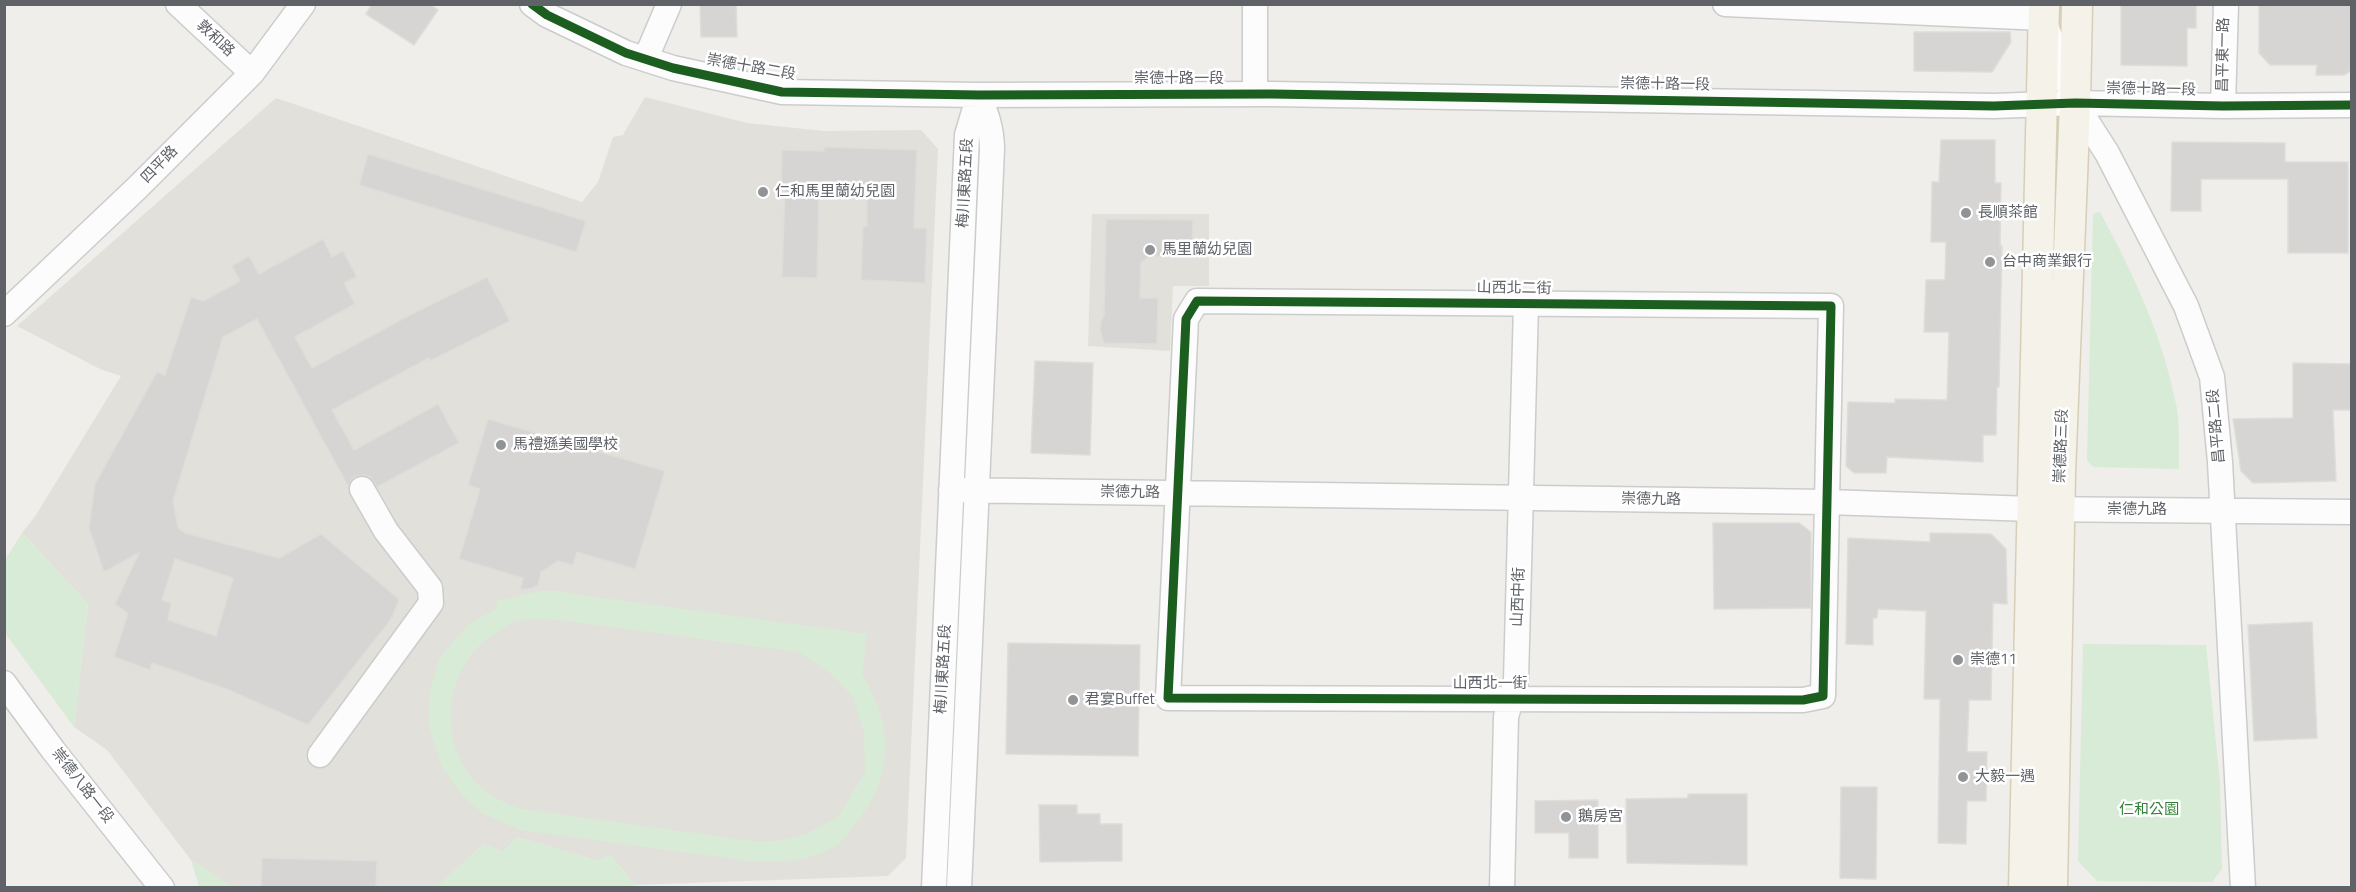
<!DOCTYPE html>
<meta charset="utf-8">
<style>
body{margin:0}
#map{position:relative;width:2356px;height:892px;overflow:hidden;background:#efeeea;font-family:"Titillium Web",sans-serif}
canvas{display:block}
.frame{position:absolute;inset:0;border:6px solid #5f6368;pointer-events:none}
</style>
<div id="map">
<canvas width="2356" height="892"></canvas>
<div class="frame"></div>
</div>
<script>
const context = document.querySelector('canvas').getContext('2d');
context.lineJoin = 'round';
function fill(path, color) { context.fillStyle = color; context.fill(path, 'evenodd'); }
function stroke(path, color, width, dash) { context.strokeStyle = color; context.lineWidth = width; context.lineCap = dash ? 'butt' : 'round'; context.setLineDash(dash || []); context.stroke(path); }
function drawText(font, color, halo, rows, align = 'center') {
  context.font = font + ' "Titillium Web","Noto Sans TC",sans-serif'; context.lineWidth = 5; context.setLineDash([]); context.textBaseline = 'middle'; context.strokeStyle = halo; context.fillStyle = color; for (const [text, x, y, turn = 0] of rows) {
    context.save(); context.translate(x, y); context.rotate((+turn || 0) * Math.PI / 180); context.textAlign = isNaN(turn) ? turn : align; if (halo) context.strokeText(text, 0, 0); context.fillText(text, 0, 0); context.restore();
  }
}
const education = new Path2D(`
 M 645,97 L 747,123 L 824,131 L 921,130 L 938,149 L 906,858 L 888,876 L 635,885 L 610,855 L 598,861 L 517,837 L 503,852 L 484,844 L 437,887 L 233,887 L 191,860 L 107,750 L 74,727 L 88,604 L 22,533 L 36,515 L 121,376 L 100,369 L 17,326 L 276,98 L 582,202 L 598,182 L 613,137 L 623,135 Z
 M 1092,214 L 1209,214 L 1209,286 L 1173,286 L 1170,351 L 1088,346 Z`);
const green = new Path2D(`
 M 2100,212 C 2134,275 2164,339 2177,409 C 2180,428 2178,450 2179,469 L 2093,467 L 2087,460 L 2093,214 Z
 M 22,533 L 88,604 L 74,727 L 5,633 L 5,560 Z
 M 541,591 L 560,591 L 566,593 L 867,634 L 862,675 C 894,724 894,779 855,824 C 850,831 844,840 837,845 C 812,861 785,862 756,862 L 520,830 L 482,813 L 462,795 L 441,766 L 430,729 L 430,690 L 439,658 L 470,623 L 498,608 L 496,601 ZM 538,619 L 560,620 L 798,652 L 828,671 L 853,697 L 864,731 L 865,773 L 837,818 L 804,835 L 783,840 L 759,842 L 521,809 C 501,802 478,790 466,770 C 437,723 450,659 499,631 C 504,628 509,623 515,621 C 521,619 531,619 538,619 Z
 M 2083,644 L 2206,645 L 2220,782 L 2222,869 L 2212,882 L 2097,881 L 2078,861 Z
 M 517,837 L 598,861 L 610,855 L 635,885 L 619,888 L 437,887 L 484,844 L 503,852 Z
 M 191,860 L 233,887 L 248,887 L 199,887 Z`);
const building = new Path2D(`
 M 372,4 L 430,4 L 438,10 L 414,45 L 366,14 Z
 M 700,4 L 736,4 L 737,37 L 701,37 Z
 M 2121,4 L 2196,4 L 2196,28 L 2187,28 L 2187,66 L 2121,65 Z
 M 2259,4 L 2352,4 L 2352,70 L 2344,75 L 2316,75 L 2317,65 L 2270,65 L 2259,53 Z
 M 1914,32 L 2010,32 L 2011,42 L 1992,72 L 1914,71 Z
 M 1941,140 L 1995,140 L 1995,183 L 2001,183 L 2000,246 L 2002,246 L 1999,387 L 1997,387 L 1996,435 L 1983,435 L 1983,462 L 1887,457 L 1886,473 L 1854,473 L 1846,466 L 1848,402 L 1895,403 L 1895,399 L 1947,400 L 1949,332 L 1924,332 L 1926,280 L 1945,280 L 1946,242 L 1931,242 L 1932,182 L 1939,182 Z
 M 2172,142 L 2285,143 L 2285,162 L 2348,162 L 2348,253 L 2288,253 L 2288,179 L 2201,179 L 2201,211 L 2171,211 Z
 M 824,147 L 917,150 L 914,228 L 927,228 L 925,283 L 861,280 L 863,226 L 867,226 L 867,196 L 819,195 L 817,278 L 782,277 L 785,188 L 781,188 L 782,150 L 824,151 Z
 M 368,154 L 586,221 L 576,252 L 359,185 Z
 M 1106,219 L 1193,220 L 1192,257 L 1151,256 L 1141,262 L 1140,298 L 1158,298 L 1157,344 L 1104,343 L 1100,331 L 1101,321 L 1104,316 Z
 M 323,239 L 332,257 L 343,251 L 357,277 L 344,283 L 355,304 L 295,337 L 312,368 L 408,316 L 487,277 L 510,321 L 430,361 L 429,358 L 332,410 L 354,450 L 438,404 L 459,443 L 377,487 L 370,477 L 363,475 L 354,477 L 348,486 L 257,319 L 223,337 L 173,501 L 178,528 L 185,533 L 279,558 L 321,534 L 399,599 L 392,618 L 308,725 L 229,690 L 152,663 L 150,670 L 114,657 L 128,613 L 115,604 L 139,553 L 104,572 L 89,528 L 95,484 L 157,372 L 165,375 L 191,297 L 203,301 L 240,281 L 232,266 L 249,256 L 259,274 ZM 175,559 L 233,578 L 216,636 L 168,620 L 171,603 L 162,600 Z
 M 1035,361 L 1093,363 L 1090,455 L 1031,453 Z
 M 2293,363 L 2352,364 L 2352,410 L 2333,410 L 2336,481 L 2253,483 L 2241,471 L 2233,419 L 2293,418 Z
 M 488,419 L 665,471 L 635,569 L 577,552 L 573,565 L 558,561 L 541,572 L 538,585 L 533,588 L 520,590 L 523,578 L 459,559 L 480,489 L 468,485 Z
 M 1713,523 L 1799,523 L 1811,532 L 1811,608 L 1714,609 Z
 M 1930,533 L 1991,534 L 2006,549 L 2007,604 L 1993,603 L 1991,700 L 1969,700 L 1967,752 L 1987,752 L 1986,801 L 1967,801 L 1966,844 L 1938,843 L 1940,699 L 1924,699 L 1926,611 L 1878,609 L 1877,618 L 1873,618 L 1873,645 L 1846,644 L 1848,538 L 1930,542 Z
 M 2312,622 L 2317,738 L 2254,741 L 2248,625 Z
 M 1008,643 L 1140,645 L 1138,756 L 1006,754 Z
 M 1841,787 L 1877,787 L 1876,879 L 1840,878 Z
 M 1688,794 L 1747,794 L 1747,865 L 1627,863 L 1626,799 L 1688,798 Z
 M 1598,800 L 1598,858 L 1569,858 L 1569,833 L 1535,833 L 1535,801 Z
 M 1039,805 L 1077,805 L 1077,814 L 1100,814 L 1100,824 L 1122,824 L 1122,861 L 1040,862 Z
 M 262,858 L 377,861 L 376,888 L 261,887 Z`);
const minor = new Path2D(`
 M 178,4 L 252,73
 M 532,4 L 547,15 L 626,53 L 673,68 L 782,92 L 979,95 L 1271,94 L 1994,106 L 2075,103 L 2223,106 L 2352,105
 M 1255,4 L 1255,94
 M 1725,4 L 2043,18
 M 2046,26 L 2075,103 L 2107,153 L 2186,306 L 2212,377 L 2220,462 L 2243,888
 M 646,58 L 669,4
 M 2223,106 L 2226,4
 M 1197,301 L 1831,306 L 1823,696 L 1803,700 L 1168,698 L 1186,319 Z
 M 4,314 L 137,188 L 252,73 L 303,4
 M 951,490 L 1827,502 L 2032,509 L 2352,512
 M 4,683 L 53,750 L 162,888
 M 320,755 L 431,603 L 430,588 L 386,531 L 362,489
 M 934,888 L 967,135 L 979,95
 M 959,888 L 992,149 C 992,129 986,113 979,95
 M 1502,888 L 1506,717 L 1516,680 L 1526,304`);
const major = new Path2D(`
 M 2024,888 L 2044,4
 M 2052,888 L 2060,474 L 2075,103 L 2077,4`);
const cycleway = new Path2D(`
 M 532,4 L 547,15 L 626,53 L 673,68 L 782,92 L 979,95 L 1271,94 L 1994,106 L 2075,103 L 2223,106 L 2352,105
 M 1197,301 L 1831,306 L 1823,696 L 1803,700 L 1168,698 L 1186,319 Z`);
const markers = [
 [763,192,6,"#919496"],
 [1966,213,6,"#919496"],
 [1150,250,6,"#919496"],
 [1990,262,6,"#919496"],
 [501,445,6,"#919496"],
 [1958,660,6,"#919496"],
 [1073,700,6,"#919496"],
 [1963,777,6,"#919496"],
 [1566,817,6,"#919496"]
];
const streetNames = [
 ["敦和路",215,39,43],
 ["昌平東一路",2224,55,-89],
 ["崇德十路二段",751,68,10],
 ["崇德十路一段",1179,79],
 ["崇德十路一段",1665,85,1],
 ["崇德十路一段",2151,90,1],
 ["四平路",160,165,-46],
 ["梅川東路五段",966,183,-87],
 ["山西北二街",1514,289,1],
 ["昌平路二段",2217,426,-95],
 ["崇德路三段",2062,446,-88],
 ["崇德九路",1130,493,1],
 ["崇德九路",1651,500,1],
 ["崇德九路",2137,510],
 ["山西中街",1519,597,-88],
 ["梅川東路五段",944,669,-87],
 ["山西北一街",1490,684],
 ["崇德八路一段",82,786,52]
];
const poiNames = [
 ["仁和馬里蘭幼兒園",775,192],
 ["長順茶館",1978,213],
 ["馬里蘭幼兒園",1162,250],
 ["台中商業銀行",2002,262],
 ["馬禮遜美國學校",513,445],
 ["崇德11",1970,660],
 ["君宴Buffet",1085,700],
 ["大毅一遇",1975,777],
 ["鵝房宮",1578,817]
];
const parkNames = [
 ["仁和公園",2149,810]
];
fill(education, '#e2e0da');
fill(green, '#d8ebd6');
fill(building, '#d6d5d3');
stroke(building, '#deddd9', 1.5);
stroke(minor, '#cbcccc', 27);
stroke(major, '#d7ceb8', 33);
stroke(minor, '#fdfcfc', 24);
stroke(major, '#f4f2e9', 30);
stroke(cycleway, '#1b5e20', 9);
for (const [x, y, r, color] of markers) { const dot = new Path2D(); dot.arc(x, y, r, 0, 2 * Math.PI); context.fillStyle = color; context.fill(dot); stroke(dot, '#fff', 2); }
drawText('15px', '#5f6368', '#fff', streetNames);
drawText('15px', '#5f6368', '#fff', poiNames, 'left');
drawText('15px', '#348238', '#fff', parkNames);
</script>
